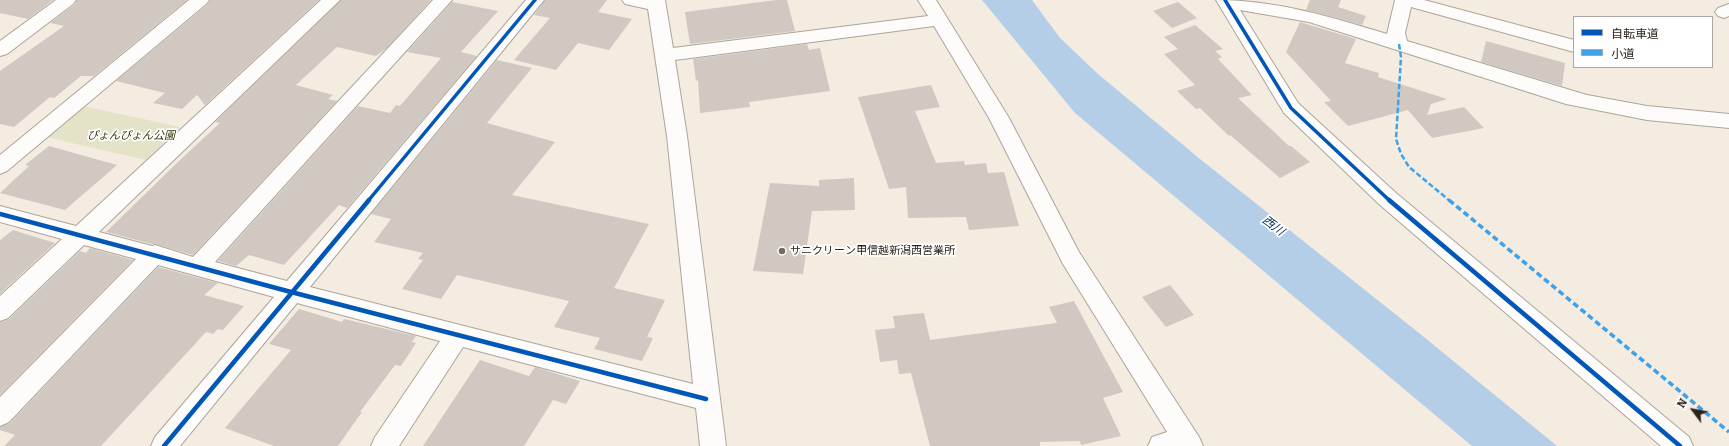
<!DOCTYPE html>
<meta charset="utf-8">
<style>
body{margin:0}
#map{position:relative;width:1729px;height:446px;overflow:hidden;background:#f4ebe1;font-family:Bitter,"Noto Sans JP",serif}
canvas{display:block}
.legend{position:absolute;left:1573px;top:16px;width:140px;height:52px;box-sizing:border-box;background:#fff;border:1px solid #aba8a4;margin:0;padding:5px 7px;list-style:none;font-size:12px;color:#2d251c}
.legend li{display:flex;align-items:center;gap:8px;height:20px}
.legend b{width:20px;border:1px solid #aba8a4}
.north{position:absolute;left:1673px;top:390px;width:40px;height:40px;-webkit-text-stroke:3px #fff;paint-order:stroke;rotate:302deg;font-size:11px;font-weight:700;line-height:16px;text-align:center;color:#2d251c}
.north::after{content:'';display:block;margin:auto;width:14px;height:18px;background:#2d251c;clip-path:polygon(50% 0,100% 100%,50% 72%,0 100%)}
</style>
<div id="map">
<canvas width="1729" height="446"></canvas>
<ul class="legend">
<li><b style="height:5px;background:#0057b8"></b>自転車道</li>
<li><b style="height:5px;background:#3ea2ea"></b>小道</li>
</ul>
<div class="north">N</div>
</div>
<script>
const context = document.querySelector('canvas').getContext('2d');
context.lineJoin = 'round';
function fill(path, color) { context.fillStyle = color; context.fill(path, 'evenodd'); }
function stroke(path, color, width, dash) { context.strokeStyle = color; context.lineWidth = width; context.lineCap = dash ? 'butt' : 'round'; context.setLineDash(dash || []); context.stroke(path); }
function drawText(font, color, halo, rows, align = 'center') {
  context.font = font + ' Bitter,"Noto Sans JP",serif'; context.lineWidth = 3.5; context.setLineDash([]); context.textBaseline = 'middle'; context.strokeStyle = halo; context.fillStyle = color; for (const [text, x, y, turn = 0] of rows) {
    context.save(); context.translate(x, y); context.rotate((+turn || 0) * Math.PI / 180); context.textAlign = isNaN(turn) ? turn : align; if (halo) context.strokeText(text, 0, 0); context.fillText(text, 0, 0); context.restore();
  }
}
const green = new Path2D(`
 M 83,106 L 180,127 L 146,160 L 46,137 Z`);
const water = new Path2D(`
 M 982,0 L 1032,0 L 1060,38 L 1098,74 L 1200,159 L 1419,333 L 1557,446 L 1472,446 L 1075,113 Z`);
const building = new Path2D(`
 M 0,0 L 53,0 L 28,19 L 0,13 Z
 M 77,0 L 187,0 L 94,76 L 81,76 L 54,98 L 50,97 L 14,127 L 0,124 L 0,71 L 64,26 L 50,23 L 74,5 Z
 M 210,0 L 319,0 L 205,105 L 197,95 L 182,109 L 153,103 L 165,93 L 116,81 L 207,5 Z
 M 341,0 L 431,0 L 387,48 L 376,56 L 337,47 L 296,85 L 333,95 L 328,99 L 337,101 L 193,255 L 155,244 L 152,244 L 106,232 L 181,159 L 220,123 L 215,122 Z
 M 545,0 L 607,0 L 598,12 L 632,19 L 609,50 L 578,43 L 556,70 L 514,60 L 550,18 L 534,15 Z
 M 776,0 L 787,0 L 795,31 L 690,44 L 685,12 Z
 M 1310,0 L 1341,0 L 1338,7 L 1366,16 L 1362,25 L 1306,10 Z
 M 452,2 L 498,11 L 461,52 L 477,56 L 347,208 L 339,205 L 284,265 L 249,255 L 236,266 L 218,261 L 358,106 L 390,113 L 396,105 L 400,106 L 441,58 L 407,52 Z
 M 1178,2 L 1197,18 L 1172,28 L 1153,11 Z
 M 1300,22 L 1356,39 L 1345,63 L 1379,73 L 1378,77 L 1447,99 L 1431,104 L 1427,115 L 1464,107 L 1484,128 L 1432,138 L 1408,110 L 1348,126 L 1324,102 L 1331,101 L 1286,52 Z
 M 1195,25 L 1223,49 L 1215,51 L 1222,57 L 1218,59 L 1252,95 L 1238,98 L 1289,146 L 1291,146 L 1310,162 L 1280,178 L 1230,135 L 1229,136 L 1200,108 L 1196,109 L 1177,91 L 1195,85 L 1164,54 L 1178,49 L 1164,37 Z
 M 1486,41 L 1565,63 L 1562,86 L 1481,62 Z
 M 807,44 L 809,50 L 820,48 L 830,91 L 749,102 L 750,107 L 700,113 L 698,80 L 696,81 L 693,59 Z
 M 497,60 L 532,68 L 487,123 L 555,142 L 512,195 L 649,224 L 614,288 L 665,300 L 647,337 L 653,338 L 642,361 L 594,349 L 600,338 L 554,327 L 569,301 L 457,275 L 441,299 L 402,289 L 423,260 L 418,259 L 423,253 L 374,242 L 391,219 L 371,214 Z
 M 931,85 L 940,107 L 915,111 L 936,163 L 964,161 L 965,165 L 986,163 L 988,173 L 1004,172 L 1019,226 L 969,230 L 966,217 L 908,218 L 906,187 L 889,189 L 858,97 Z
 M 49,146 L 117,165 L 65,210 L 0,193 L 29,166 L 25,165 Z
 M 854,178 L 855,210 L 812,211 L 803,274 L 753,271 L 770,183 L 819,186 L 819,180 Z
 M 13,230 L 55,243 L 0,294 L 0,240 Z
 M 90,248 L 133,260 L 0,395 L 0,322 L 9,319 L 80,251 L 86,253 Z
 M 158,267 L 218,283 L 204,295 L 244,306 L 223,330 L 218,329 L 213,334 L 206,332 L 101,446 L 4,446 L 15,435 L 0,430 L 0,427 L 10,423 Z
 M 1170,285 L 1194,315 L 1166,327 L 1142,297 Z
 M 1074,301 L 1123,392 L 1103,398 L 1121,436 L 1081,445 L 1080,441 L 1040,442 L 1040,446 L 930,446 L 911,373 L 899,374 L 897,360 L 880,362 L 875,330 L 895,328 L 893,316 L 924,313 L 930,340 L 1057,323 L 1049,307 Z
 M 299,309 L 342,322 L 344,319 L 416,336 L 412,342 L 416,343 L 401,366 L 395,365 L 360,412 L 362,412 L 338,446 L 274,446 L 225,428 L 291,350 L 269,344 Z
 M 480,360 L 529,376 L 535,367 L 580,381 L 566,404 L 553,400 L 524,446 L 423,446 Z`);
const minor = new Path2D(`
 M 56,0 L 76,0 L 73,4 L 7,54 L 0,56 L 0,41 Z
 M 189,0 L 209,0 L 206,4 L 7,171 L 0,174 L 0,155 Z
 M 321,0 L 340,0 L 99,232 L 152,246 L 155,245 L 193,257 L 433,0 L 452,0 L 215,262 L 287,281 L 526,0 L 544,0 L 310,287 L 693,384 L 667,136 L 648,9 L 625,4 L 622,0 L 665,0 L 673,48 L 928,16 L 918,0 L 936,0 L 1009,118 L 1079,252 L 1199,437 L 1203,446 L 1148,446 L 1152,437 L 1167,432 L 1063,264 L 989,118 L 934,26 L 675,60 L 687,136 L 726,446 L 700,446 L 696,408 L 463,347 L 399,446 L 371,446 L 375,437 L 440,341 L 297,303 L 180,446 L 151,446 L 155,437 L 274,297 L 158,265 L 9,422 L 0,426 L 0,397 L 136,259 L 84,245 L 8,318 L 0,321 L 0,296 L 62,239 L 0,222 L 0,206 L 76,226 Z
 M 1216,0 C 1277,0 1330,17 1387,34 L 1395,0 L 1424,0 L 1574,40 L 1574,52 L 1411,7 L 1405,33 L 1407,41 L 1587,95 L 1647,106 L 1729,114 L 1729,128 L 1647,120 L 1566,104 L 1309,22 L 1240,10 L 1298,103 L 1396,193 L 1689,437 L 1693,446 L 1661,446 L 1380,205 L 1284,113 Z
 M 1729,4 L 1729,16 L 1724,18 L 1718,16 L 1715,12 L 1718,8 Z`);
const quietFar1 = new Path2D(`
 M 1399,44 L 1401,57 L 1396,139 L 1401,154 L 1409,167 L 1450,201`);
const quiet = new Path2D(`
 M 1449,200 L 1729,432`);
const cyclewayFar1 = new Path2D(`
 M 1225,0 L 1291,108 L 1390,201
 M 368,201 L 535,0`);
const cycleway = new Path2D(`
 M 1389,200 L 1680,446
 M 0,214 L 291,292 L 706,399
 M 164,446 L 369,200`);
const markers = [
 [782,251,4,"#736a61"]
];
const parkNames = [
 ["ぴょんぴょん公園",131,136]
];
const poiNames = [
 ["サニクリーン甲信越新潟西営業所",790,251]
];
const waterNames = [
 ["西川",1273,226,37]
];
fill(green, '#e4e3c7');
fill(water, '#b5cee8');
fill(building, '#d1c9c1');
stroke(minor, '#aca59c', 2);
fill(minor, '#fdfcfa');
stroke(quietFar1, '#3ea2ea', 2.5, [5.5, 2.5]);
stroke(quiet, '#3ea2ea', 3.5, [6, 3.5]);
stroke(cyclewayFar1, '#0057b8', 3.5);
stroke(cycleway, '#0057b8', 4.5);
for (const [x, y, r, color] of markers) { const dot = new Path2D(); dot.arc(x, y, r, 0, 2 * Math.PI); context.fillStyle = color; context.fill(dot); stroke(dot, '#fff', 1.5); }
drawText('italic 11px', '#373a0f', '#fff', parkNames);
drawText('11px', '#2d251c', '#fff', poiNames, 'left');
drawText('italic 12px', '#002c52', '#fff', waterNames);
</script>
